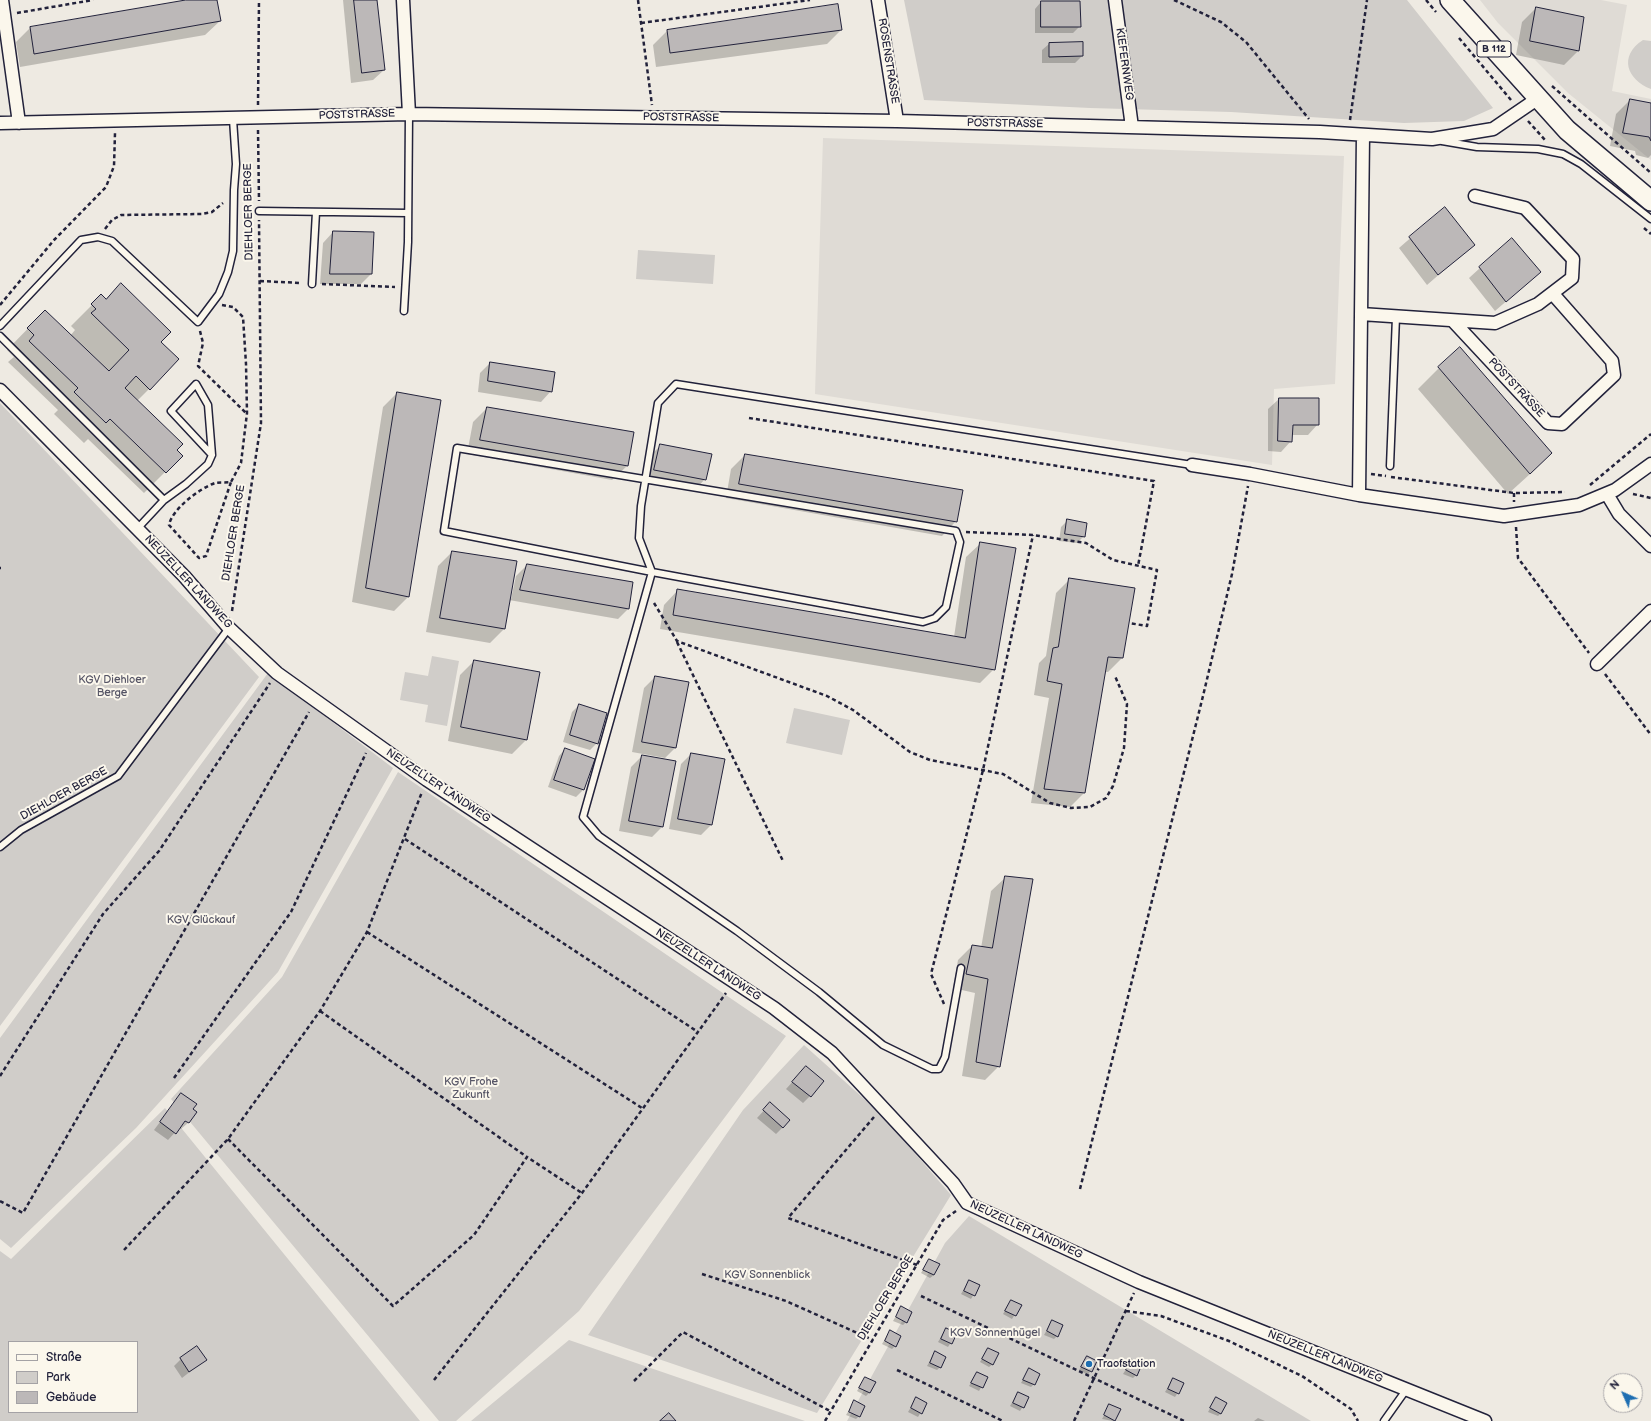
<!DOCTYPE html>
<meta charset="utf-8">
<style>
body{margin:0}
#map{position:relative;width:1651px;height:1421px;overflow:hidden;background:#eeeae2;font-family:"Balsamiq Sans",sans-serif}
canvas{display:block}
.legend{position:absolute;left:8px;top:1341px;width:130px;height:72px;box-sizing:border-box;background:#fbf7ec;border:1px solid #a4a2a5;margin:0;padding:5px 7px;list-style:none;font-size:12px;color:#22223b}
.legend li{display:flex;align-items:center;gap:8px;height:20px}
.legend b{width:20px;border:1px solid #a4a2a5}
.north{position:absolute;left:1603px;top:1373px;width:40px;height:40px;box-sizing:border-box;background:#fbf7ec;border:1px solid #a4a2a5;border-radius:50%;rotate:315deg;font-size:11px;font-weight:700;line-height:16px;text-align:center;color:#22223b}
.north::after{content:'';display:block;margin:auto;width:14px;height:18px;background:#1f6fb2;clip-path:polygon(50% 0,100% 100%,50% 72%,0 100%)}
</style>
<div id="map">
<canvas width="1651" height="1421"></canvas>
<ul class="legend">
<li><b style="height:5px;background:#fbf7ec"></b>Straße</li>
<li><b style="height:11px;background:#d0cdc9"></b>Park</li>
<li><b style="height:11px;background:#bcb8b8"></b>Gebäude</li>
</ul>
<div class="north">N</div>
</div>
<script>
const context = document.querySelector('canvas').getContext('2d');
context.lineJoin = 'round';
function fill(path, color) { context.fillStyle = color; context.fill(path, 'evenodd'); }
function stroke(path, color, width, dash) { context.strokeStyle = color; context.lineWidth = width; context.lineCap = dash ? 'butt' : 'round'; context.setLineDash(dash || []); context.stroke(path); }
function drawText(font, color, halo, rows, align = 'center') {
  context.font = font + ' "Balsamiq Sans",sans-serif'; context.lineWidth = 4; context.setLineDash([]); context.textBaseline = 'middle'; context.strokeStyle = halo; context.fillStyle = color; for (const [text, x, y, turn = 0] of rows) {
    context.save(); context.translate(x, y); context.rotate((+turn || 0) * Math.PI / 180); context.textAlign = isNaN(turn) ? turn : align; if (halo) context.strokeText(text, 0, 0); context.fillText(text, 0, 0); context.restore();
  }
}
const built = new Path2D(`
 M 1480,0 L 1601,0 L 1627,5 L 1612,91 L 1651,99 L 1651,160 L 1568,93 L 1498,23 Z
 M 823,138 L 1344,156 L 1335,384 L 1274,389 L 1272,465 L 815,394 Z`);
const green = new Path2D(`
 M 904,0 L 1407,0 L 1493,108 L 1464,121 L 1404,123 L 1231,112 L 1090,108 L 924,100 Z
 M 1643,40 L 1651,41 L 1651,89 C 1627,80 1618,56 1643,40 Z
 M 638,250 L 715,255 L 713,284 L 636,279 Z
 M 0,403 L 259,677 L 0,1026 Z
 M 432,656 L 459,661 L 447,726 L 425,722 L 428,705 L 400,700 L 405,672 L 428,676 Z
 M 268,673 L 393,768 L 278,972 L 136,1128 L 11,1248 L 0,1239 L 0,1038 Z
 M 794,708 L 850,720 L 842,755 L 786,743 Z
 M 398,772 L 786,1036 L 579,1311 L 456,1421 L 439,1421 L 171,1099 L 282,977 Z
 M 804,1045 L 881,1114 L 951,1195 L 817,1413 L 588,1335 L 743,1110 Z
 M 165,1108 L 420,1421 L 0,1421 L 0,1251 L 11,1259 ZM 9,1342 L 137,1342 L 137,1412 L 9,1412 Z
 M 969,1216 L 1311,1421 L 847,1421 L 945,1243 Z
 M 569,1340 L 805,1421 L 471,1421 Z`);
const shadow = new Path2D(`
 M 192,0 L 216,0 L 220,21 L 205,35 L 20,67 L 16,42 L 30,28 Z
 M 343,0 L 376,0 L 384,70 L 373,80 L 351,83 Z
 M 1041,2 L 1080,26 L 1073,33 L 1035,33 L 1035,9 Z
 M 1536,8 L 1578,51 L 1564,65 L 1516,55 L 1522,22 Z
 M 841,30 L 827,44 L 656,67 L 653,45 L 667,31 Z
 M 1049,44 L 1082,56 L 1075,63 L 1042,63 L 1042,50 Z
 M 1630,100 L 1651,104 L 1651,155 L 1648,158 L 1636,155 L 1635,151 L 1610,146 L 1616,114 Z
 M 1445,208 L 1473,245 L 1427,285 L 1399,248 Z
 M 333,232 L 371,274 L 361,284 L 320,284 L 323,243 Z
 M 1480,268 L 1540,272 L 1495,311 L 1469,278 Z
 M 101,296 L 160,342 L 178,360 L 137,401 L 181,456 L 144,493 L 88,439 L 84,443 L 54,414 L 58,410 L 8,362 L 14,357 L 7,350 L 45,311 L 70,336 L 75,330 L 71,326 Z
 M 490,363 L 551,391 L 541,402 L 478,392 L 480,373 Z
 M 1439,368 L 1530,474 L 1508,494 L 1418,389 Z
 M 397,393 L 408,597 L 394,611 L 352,602 L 383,407 Z
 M 1279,399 L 1318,399 L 1318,424 L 1308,435 L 1292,435 L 1291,441 L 1281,452 L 1268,451 L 1268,409 Z
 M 487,408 L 633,433 L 627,466 L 612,480 L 467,454 L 473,422 Z
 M 661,445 L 705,479 L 695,490 L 644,481 L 650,456 Z
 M 745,455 L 956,521 L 942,536 L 726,498 L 731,469 Z
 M 1068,520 L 1084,536 L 1077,543 L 1059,541 L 1061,527 Z
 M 981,543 L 994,669 L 980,683 L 660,629 L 664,605 L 678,590 L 954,637 L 966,557 Z
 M 452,552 L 509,599 L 511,599 L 516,576 L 527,565 L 628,609 L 618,619 L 509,600 L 504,629 L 490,643 L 426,632 L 438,566 Z
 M 1070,579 L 1122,658 L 1108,672 L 1105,672 L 1084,793 L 1070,807 L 1031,803 L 1049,698 L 1034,695 L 1039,663 L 1046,656 L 1056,593 Z
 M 474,661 L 527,739 L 512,754 L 448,741 L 460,675 Z
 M 655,677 L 675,748 L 665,758 L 632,752 L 644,688 Z
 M 579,705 L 597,743 L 590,750 L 563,742 L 572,712 Z
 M 565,749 L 583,790 L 576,797 L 548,787 L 559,756 Z
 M 691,754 L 712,824 L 701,835 L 669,829 L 681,764 Z
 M 642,756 L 662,827 L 652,837 L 619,831 L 631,767 Z
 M 1006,877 L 999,1066 L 985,1080 L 962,1076 L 975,993 L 953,988 L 958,960 L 972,946 L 981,948 L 991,891 Z
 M 806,1067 L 810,1096 L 803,1103 L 786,1089 Z
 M 181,1094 L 196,1112 L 188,1123 L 181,1129 L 179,1128 L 168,1140 L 154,1130 Z
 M 770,1104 L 783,1127 L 776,1134 L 757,1118 Z
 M 929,1260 L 934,1275 L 930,1278 L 921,1273 Z
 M 969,1281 L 979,1285 L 971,1299 L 961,1294 Z
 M 1011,1301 L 1020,1306 L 1012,1319 L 1003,1314 Z
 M 901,1307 L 906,1322 L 903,1325 L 893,1321 Z
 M 1052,1321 L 1057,1336 L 1054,1339 L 1044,1335 Z
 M 946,1329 L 956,1334 L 948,1347 L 938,1342 Z
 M 890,1331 L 895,1346 L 892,1349 L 882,1344 Z
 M 988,1349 L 993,1364 L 989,1367 L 980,1362 Z
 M 935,1352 L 940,1367 L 937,1370 L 927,1366 Z
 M 1087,1357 L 1096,1361 L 1088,1375 L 1079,1370 Z
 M 181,1359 L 205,1360 L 182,1378 L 174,1366 Z
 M 1132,1360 L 1136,1375 L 1133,1378 L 1123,1374 Z
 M 1029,1369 L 1034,1384 L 1031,1387 L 1021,1383 Z
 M 977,1373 L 987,1377 L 979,1391 L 969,1386 Z
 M 865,1378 L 870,1392 L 866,1396 L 857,1391 Z
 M 1173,1379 L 1183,1384 L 1175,1397 L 1165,1392 Z
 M 1018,1393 L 1028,1398 L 1020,1411 L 1010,1406 Z
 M 1216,1398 L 1221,1413 L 1218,1416 L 1208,1412 Z
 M 916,1399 L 926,1403 L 918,1417 L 908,1412 Z
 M 854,1402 L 859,1416 L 856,1419 L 846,1415 Z
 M 1110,1405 L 1114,1420 L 1113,1421 L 1102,1419 Z
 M 1258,1418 L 1265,1421 L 1254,1421 Z`);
const building = new Path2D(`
 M 186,0 L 217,0 L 221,21 L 34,54 L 30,27 Z
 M 354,0 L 377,0 L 385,70 L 362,73 Z
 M 1041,1 L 1080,1 L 1081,27 L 1041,27 Z
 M 838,4 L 842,30 L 670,53 L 667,30 Z
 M 1536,7 L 1584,17 L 1579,51 L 1530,41 Z
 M 1083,42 L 1083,56 L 1049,57 L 1049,43 Z
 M 1630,99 L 1651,103 L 1651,141 L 1649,137 L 1623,133 Z
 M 1445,207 L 1475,245 L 1438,275 L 1409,237 Z
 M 333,231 L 374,232 L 372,274 L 330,274 Z
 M 1512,238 L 1541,272 L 1506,302 L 1479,267 Z
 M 121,283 L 171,332 L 161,342 L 179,359 L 150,390 L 136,376 L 125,388 L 183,444 L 177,450 L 183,456 L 166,473 L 110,419 L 106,423 L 74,392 L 78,388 L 29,341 L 34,335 L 27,328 L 45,310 L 109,371 L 129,350 L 91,313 L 96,309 L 91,304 L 101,294 L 106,299 Z
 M 1460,347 L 1552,453 L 1530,474 L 1438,367 Z
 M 490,362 L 555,372 L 552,392 L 488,381 Z
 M 397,392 L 441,400 L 409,597 L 366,588 Z
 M 1279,398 L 1319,398 L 1319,425 L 1293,425 L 1292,442 L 1278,441 Z
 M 487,407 L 634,432 L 628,466 L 480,440 Z
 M 660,444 L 712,454 L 706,480 L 654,470 Z
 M 745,454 L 963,490 L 957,522 L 739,484 Z
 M 1067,519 L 1087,523 L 1085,537 L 1065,534 Z
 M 980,542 L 1016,548 L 995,670 L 673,615 L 677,589 L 965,638 Z
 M 452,551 L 517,561 L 505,629 L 440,618 Z
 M 527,564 L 633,582 L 629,609 L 520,590 Z
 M 1069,578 L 1135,588 L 1123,658 L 1108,657 L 1085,793 L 1044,789 L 1062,684 L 1047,681 L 1053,648 L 1058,647 Z
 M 474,660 L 540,672 L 527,740 L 461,727 Z
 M 655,676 L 689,682 L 676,748 L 642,742 Z
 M 579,704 L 607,713 L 598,744 L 570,735 Z
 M 565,748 L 595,759 L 584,790 L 554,780 Z
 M 691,753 L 725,759 L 712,825 L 678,819 Z
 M 642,755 L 676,761 L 663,827 L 629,821 Z
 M 1005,876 L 1033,879 L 1000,1067 L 976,1062 L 988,979 L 966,974 L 972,945 L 992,948 Z
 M 806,1066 L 824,1081 L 811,1097 L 792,1082 Z
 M 181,1093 L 197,1104 L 193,1109 L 197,1112 L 189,1123 L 185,1121 L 176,1134 L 160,1122 Z
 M 770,1102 L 790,1120 L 783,1128 L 763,1110 Z
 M 929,1259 L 940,1264 L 934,1275 L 923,1270 Z
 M 969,1280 L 980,1285 L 975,1296 L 964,1291 Z
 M 1011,1300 L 1022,1305 L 1016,1316 L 1005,1311 Z
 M 901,1306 L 912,1312 L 907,1323 L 896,1317 Z
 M 1052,1320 L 1063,1325 L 1058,1337 L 1047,1331 Z
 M 946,1328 L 957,1333 L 952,1344 L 941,1339 Z
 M 890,1330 L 901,1336 L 896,1347 L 885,1341 Z
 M 197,1346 L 207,1360 L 189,1372 L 180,1358 Z
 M 988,1348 L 999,1353 L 993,1365 L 982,1359 Z
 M 935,1351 L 946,1357 L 941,1368 L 930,1363 Z
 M 1087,1356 L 1097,1361 L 1092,1372 L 1081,1367 Z
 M 1131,1359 L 1142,1364 L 1137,1376 L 1126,1370 Z
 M 1029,1368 L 1040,1374 L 1035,1385 L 1023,1380 Z
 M 977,1372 L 988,1377 L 983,1388 L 971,1383 Z
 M 865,1377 L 876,1382 L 870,1393 L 859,1388 Z
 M 1173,1378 L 1184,1383 L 1179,1394 L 1168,1389 Z
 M 1018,1392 L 1029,1397 L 1024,1408 L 1013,1403 Z
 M 916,1397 L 927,1403 L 922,1414 L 911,1408 Z
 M 1216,1397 L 1227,1403 L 1221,1414 L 1210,1408 Z
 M 854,1400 L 865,1406 L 860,1417 L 849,1412 Z
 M 1109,1404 L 1121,1409 L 1115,1421 L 1104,1415 Z
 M 669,1413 L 676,1421 L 660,1421 Z`);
const path = new Path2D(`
 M 638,0 L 652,105
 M 1174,0 L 1221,22 L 1246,42 L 1309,119
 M 1426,0 L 1436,12
 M 17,13 L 93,0
 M 641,23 L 810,0
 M 1459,38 L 1511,100
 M 1552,86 L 1651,173
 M 258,105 L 259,0
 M 1350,120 L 1367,0
 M 1528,121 L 1545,140
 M 258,130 L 259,201
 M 1644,228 L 1651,234
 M 105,229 L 112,220 L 121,215 L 202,214 L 212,212 L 223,203
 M 260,281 L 301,283
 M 322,284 L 395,287
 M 0,305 L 54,240 L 106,187 L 114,166 L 115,133
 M 222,305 L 233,307 L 243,317 L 246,364 L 247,413 L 241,463 L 231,482 C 226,483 220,482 215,483 C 200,488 172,509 169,525 L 199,558 L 206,556 L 231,482
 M 200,331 L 203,343 L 198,366 L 246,413
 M 749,418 L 1154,481 L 1138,566
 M 1371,474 L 1386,476
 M 1391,477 L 1514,493 L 1565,492
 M 1590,485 L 1651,434
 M 1514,493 L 1514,502
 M 1633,494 L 1651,498
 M 1516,527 L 1518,558 L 1589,653
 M 966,532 L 1033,535 L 1086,543 L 1113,560 L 1157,570 L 1147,626 L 1129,623
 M 0,568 L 1,568
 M 654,603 L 677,641 L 827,696 L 853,710 L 910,752 L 930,760 L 1003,774 L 1050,803 L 1071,808 L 1090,807 L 1106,798 L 1113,786 L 1124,748 L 1127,704 L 1115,676
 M 232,611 L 261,423 L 259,220
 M 677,642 L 783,861
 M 1605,674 L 1651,735
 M 405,839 L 698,1032
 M 367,932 L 642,1108
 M 944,1004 L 931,974 L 983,770 L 1033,535
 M 320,1011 L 527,1157
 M 0,1076 L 103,914 L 159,851 L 270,683
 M 174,1078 L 291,912 L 366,753
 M 874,1117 L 788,1218 L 917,1265
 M 228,1139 L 393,1306 L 474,1235 L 527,1157 L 582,1193
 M 1080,1189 L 1203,696 L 1232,574 L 1248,486
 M 0,1201 L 23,1213 L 309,712
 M 124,1250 L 228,1139 L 320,1011 L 367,932 L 422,792
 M 702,1274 L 786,1301 L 873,1340
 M 921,1296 L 1184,1421
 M 1126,1311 L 1161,1316 L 1229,1341 L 1302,1376 L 1351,1409 L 1358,1421
 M 897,1370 L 1003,1421
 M 434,1380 L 582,1193 L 726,993
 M 634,1381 L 683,1332 L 830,1411
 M 825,1421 L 943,1220 L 956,1211
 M 1074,1421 L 1134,1293`);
const service = new Path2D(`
 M 1442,141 L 1477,147 L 1538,149 L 1563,154 L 1581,164 L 1651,219
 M 259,211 L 408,213
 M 312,284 L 316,212
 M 404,311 L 408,242 L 409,114
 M 0,326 L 81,240 L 98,237 L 112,241 L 198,322 L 219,294 L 228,272 L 233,251 L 234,190 L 236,164 L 233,119
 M 0,336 L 164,500 L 137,529
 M 457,448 L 956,531 L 960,542 L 946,607 L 935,618 L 923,622 L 652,572 L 444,531 Z
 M 1390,466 L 1396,317
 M 164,500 L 186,484 L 208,464 L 212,455 L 208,405 L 196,384 L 171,411 L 212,455
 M 0,847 L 21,830 L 118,776 L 229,628
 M 961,968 L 945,1057 L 939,1069 L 932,1069 L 883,1045 L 819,992 L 737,931 L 599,836 L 583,817 L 652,572 L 639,538 L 641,506 L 658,403 L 676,384 L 1192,465
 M 1384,1421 L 1406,1390`);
const minor = new Path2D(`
 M 2,0 L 19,123
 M 403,0 L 409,114
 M 878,0 L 897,121
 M 1115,0 L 1132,127
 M 0,123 L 409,114 L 897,121 L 1320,132 L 1432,139 L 1493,129 L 1537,99
 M 1361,314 L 1495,323 L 1538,304 L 1572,278 L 1573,259 L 1525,208 L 1475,196
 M 1453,321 L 1548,423 L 1562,424 L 1614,375 L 1612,361 L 1553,294
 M 0,390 L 184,576 L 229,628 L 277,673 L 427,780 L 774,1008 L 832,1053 L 953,1183 L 967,1203 L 1139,1282 L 1485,1421
 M 1192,465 L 1250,474 L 1359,495 L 1504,516 L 1579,505 L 1615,490 L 1651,464
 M 1607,494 L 1619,514 L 1651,546
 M 1359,495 L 1363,135
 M 1597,664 L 1651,611`);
const primary = new Path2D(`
 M 1450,0 L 1567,130 L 1651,201`);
const markers = [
 [1089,1364,4,"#1f6fb2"]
];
const shields = [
 [1494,49,34]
];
const shieldNames = [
 ["B 112",1494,49]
];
const streetNames = [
 ["ROSENSTRASSE",888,61,81],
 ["KIEFERNWEG",1124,64,82],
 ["POSTSTRASSE",357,115,-2],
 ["POSTSTRASSE",681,118,1],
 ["POSTSTRASSE",1005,124,1],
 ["DIEHLOER BERGE",249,212,-91],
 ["POSTSTRASSE",1516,388,47],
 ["DIEHLOER BERGE",234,533,-81],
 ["NEUZELLER LANDWEG",188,582,47],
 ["NEUZELLER LANDWEG",438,786,34],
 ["DIEHLOER BERGE",64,794,-29],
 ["NEUZELLER LANDWEG",708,965,33],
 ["NEUZELLER LANDWEG",1026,1230,25],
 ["DIEHLOER BERGE",886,1298,-59],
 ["NEUZELLER LANDWEG",1325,1357,22]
];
const parkNames = [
 ["KGV Diehloer",112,680],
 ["Berge",112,693],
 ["KGV Glückauf",201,920],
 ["KGV Frohe",471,1082],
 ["Zukunft",471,1095],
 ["KGV Sonnenblick",767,1275],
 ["KGV Sonnenhügel",995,1333]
];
const poiNames = [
 ["Traofstation",1097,1364]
];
fill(built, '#dfdbd5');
fill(green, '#d0cdc9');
fill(shadow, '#0003');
fill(building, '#bcb8b8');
stroke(building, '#22223b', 1);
stroke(service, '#22223b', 9);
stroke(minor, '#22223b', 15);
stroke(primary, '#22223b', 22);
stroke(path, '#22223b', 2.5, [4, 3]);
stroke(service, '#fbf7ec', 6);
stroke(minor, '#fbf7ec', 12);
stroke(primary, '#fbf7ec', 19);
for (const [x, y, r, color] of markers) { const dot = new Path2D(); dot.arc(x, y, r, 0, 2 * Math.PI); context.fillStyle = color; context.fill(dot); stroke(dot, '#fbf7ec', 1.5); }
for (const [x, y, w] of shields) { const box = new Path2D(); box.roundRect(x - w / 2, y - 8, w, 16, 3); context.fillStyle = '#fbf7ec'; context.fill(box); stroke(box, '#22223b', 1); }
drawText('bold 10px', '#22223b', null, shieldNames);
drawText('11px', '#22223b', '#fbf7ec', streetNames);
drawText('11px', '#565566', '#fbf7ec', parkNames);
drawText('11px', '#22223b', '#fbf7ec', poiNames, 'left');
</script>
